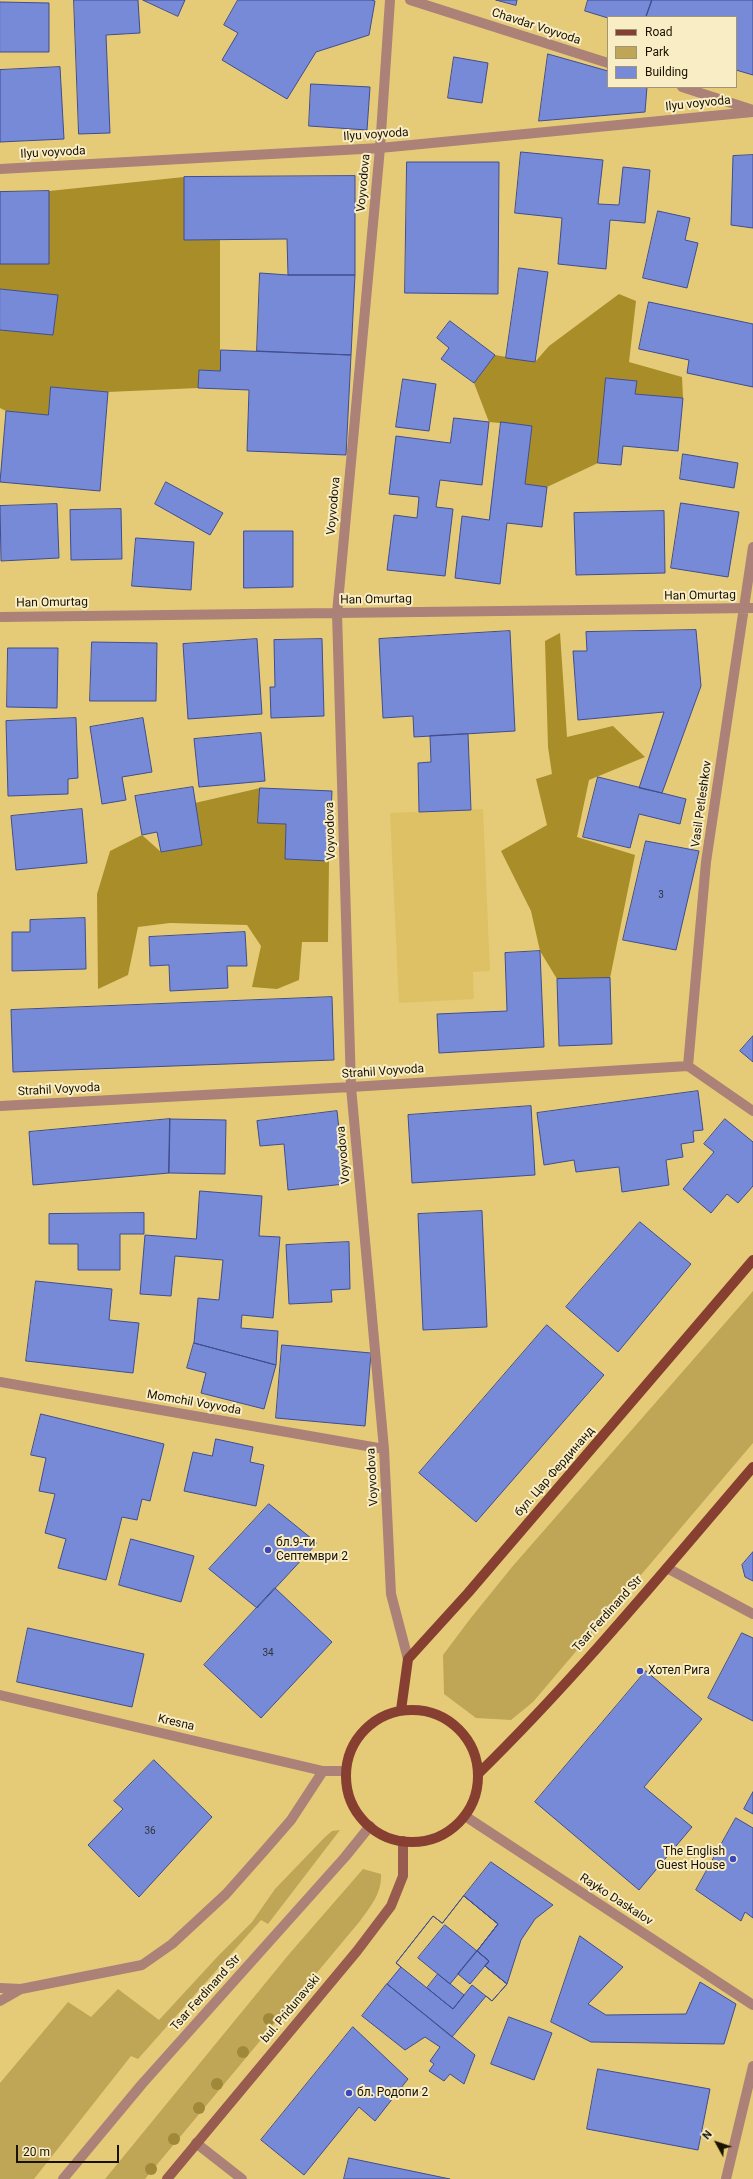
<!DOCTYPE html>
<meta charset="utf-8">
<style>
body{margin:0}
#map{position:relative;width:753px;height:2179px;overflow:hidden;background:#e5cb78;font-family:Roboto,sans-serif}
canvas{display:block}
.legend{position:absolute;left:607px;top:16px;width:130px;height:72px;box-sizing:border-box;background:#f9edc5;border:1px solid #a09676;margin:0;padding:5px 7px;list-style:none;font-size:12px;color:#1a1300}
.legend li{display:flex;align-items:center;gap:8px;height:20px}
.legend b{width:20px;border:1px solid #a09676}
.north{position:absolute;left:697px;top:2123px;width:40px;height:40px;-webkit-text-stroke:3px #f9edc5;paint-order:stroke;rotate:310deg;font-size:11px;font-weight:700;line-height:16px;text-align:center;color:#1a1300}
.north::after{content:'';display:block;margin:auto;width:14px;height:18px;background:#1a1300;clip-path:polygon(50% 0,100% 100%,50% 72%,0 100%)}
.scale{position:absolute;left:16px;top:2145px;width:103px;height:18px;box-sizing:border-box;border:2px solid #1a1300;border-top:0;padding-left:5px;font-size:12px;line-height:14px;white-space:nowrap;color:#1a1300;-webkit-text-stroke:3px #f9edc5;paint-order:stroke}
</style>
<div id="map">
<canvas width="753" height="2179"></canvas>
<ul class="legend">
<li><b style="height:5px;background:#873f31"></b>Road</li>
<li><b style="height:11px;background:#bfa656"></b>Park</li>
<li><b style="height:11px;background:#778ad8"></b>Building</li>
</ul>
<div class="north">N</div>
<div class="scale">20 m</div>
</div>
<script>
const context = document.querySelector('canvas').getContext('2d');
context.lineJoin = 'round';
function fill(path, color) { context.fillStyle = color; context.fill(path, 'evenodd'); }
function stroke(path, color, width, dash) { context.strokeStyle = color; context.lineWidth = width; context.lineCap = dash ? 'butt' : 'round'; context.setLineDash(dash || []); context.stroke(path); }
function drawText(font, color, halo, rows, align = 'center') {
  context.font = font + ' Roboto,sans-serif'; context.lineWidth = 4; context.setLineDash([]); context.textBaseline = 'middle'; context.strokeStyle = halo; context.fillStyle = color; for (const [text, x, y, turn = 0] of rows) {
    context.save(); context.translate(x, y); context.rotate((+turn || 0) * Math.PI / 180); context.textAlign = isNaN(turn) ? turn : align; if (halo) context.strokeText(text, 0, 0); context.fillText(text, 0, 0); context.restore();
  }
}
const built = new Path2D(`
 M 483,809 L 490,971 L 473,972 L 474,999 L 399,1003 L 390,813 Z`);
const green = new Path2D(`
 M 753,1291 L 753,1443 L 533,1702 L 511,1720 L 476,1718 L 444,1694 L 443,1655 L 470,1619 L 512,1567 Z
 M 340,1830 L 268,1924 L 261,1920 L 138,2059 L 131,2056 L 34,2179 L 0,2179 L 0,2083 L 68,2002 L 91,2017 L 118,1989 L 159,2020 L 218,1956 L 252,1922 L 275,1889 L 325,1837 L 332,1831 Z
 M 363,1869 L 381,1874 C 382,1893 371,1906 360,1921 L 145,2179 L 105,2179 L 290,1953 Z`);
const forest = new Path2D(`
 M 184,177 L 184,240 L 220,239 L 220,371 L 199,370 L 198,388 L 108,392 L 51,387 L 48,415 L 6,411 L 0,408 L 0,330 L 53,335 L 57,295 L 0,289 L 0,264 L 49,264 L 49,191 Z
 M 619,294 L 636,301 L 629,362 L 682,377 L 683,398 L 635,394 L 637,381 L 606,378 L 598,463 L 547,487 L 525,484 L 532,426 L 489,422 L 474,383 L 495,355 L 535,362 L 549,346 Z
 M 560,633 L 567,737 L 613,726 L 645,757 L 589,780 L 577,837 L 635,855 L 610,978 L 557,979 L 540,951 L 531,911 L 501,851 L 547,825 L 536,779 L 552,774 L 548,747 L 545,641 Z
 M 260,788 L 258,823 L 286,824 L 285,859 L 329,861 L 328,942 L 302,942 L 299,980 L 277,989 L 252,987 L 261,946 L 247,925 L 170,923 L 138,927 L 128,975 L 98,989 L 97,894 L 110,851 L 142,835 L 161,852 L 201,845 L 195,803 Z`);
const building = new Path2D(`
 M 74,0 L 138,0 L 140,33 L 106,35 L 110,133 L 79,134 Z
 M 143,0 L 185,0 L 178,16 Z
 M 238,0 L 371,0 L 375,1 L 369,35 L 316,52 L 287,99 L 222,60 L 238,33 L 224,25 Z
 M 496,0 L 517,0 L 516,5 Z
 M 588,0 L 652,0 L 646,17 L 608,18 L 585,11 Z
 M 652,0 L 753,0 L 753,75 L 736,70 L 736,17 L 646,17 Z
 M 0,2 L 49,3 L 49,52 L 0,52 Z
 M 548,54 L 608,71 L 608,87 L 647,87 L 645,112 L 539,121 Z
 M 454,57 L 488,63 L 482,103 L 448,98 Z
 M 60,67 L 64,139 L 0,142 L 0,70 Z
 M 311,84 L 370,87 L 367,130 L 309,126 Z
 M 521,152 L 603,160 L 598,204 L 619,205 L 623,167 L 650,170 L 645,223 L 610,220 L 606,269 L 558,264 L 562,218 L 515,213 Z
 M 753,155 L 753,228 L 731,225 L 733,156 Z
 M 407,162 L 499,162 L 498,294 L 405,293 Z
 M 355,176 L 355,275 L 288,275 L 287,239 L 184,240 L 184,177 Z
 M 49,191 L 49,264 L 0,264 L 0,192 Z
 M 658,211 L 690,218 L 685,240 L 698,243 L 687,288 L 643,278 Z
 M 519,268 L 548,272 L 535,362 L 506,358 Z
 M 260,273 L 288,275 L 355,275 L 351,355 L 257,351 Z
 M 0,289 L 58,295 L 53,335 L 0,330 Z
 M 649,302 L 753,324 L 753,387 L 687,373 L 689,360 L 639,349 Z
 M 450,321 L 495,355 L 474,383 L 441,359 L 449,348 L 437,338 Z
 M 221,350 L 351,355 L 346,455 L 247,451 L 249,390 L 198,388 L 199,370 L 220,371 Z
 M 606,378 L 637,381 L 635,394 L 683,398 L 678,451 L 623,446 L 621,465 L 598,463 Z
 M 403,379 L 436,384 L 429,431 L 396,427 Z
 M 51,387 L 108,392 L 100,491 L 0,482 L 6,411 L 48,415 Z
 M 454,418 L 489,422 L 482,485 L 440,480 L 436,507 L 453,509 L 445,576 L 387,570 L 394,515 L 417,518 L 419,497 L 389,494 L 396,436 L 450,443 Z
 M 501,422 L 532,426 L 525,484 L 547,487 L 542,527 L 507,523 L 500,584 L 455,578 L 462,516 L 489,520 Z
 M 683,454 L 738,463 L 734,488 L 680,479 Z
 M 166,482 L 223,513 L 210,535 L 155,504 Z
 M 681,503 L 739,512 L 728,577 L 671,568 Z
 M 57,504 L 59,558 L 1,561 L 0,506 Z
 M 121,509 L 122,559 L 71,560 L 70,510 Z
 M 664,511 L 665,573 L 576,575 L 574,513 Z
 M 244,531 L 293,531 L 293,587 L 244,588 Z
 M 136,538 L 194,542 L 191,590 L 132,586 Z
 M 696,630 L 701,686 L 662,793 L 639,788 L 664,712 L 578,720 L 573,651 L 587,651 L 586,632 Z
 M 510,631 L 515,731 L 414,737 L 413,716 L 383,718 L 379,639 Z
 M 257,639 L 262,714 L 188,719 L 183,644 Z
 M 322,639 L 324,716 L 271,718 L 270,687 L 275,687 L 274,640 Z
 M 92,642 L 157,643 L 156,701 L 90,701 Z
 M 8,648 L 58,648 L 57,708 L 7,707 Z
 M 76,718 L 78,778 L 68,779 L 68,794 L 8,796 L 6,721 Z
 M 143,718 L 152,772 L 122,777 L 126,800 L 102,804 L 90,727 Z
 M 261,733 L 265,781 L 199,787 L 194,739 Z
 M 468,734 L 471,810 L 419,812 L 418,763 L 431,762 L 430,736 Z
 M 598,777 L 686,799 L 680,824 L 639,814 L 630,848 L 583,837 Z
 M 193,787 L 202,845 L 161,852 L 157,832 L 142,835 L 135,796 Z
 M 260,788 L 332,791 L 329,861 L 285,859 L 286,824 L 258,823 Z
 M 82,809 L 87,863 L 16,870 L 11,816 Z
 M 646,841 L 699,851 L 676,950 L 623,940 Z
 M 85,918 L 86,969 L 12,971 L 12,932 L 30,932 L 30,920 Z
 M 245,932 L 247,966 L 227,966 L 228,988 L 170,991 L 169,965 L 150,966 L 149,937 Z
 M 540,951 L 544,1047 L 439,1053 L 437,1014 L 507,1011 L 505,953 Z
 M 610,978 L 612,1044 L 559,1046 L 557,979 Z
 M 332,997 L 334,1060 L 13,1072 L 11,1010 Z
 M 753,1036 L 753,1062 L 740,1051 Z
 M 698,1091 L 703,1130 L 693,1131 L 694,1142 L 681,1144 L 683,1157 L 666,1160 L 669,1185 L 622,1192 L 619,1167 L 576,1172 L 574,1160 L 544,1165 L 537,1113 Z
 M 531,1106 L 535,1175 L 412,1183 L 408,1115 Z
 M 337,1111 L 345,1184 L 288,1190 L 284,1144 L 260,1146 L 257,1121 Z
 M 170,1119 L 169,1173 L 33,1185 L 29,1132 Z
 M 170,1119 L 226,1120 L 225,1174 L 169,1173 Z
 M 725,1119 L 753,1142 L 753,1186 L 738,1203 L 727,1194 L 711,1213 L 683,1189 L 714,1152 L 704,1144 Z
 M 200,1191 L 262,1196 L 259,1236 L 280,1237 L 273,1318 L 242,1315 L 241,1328 L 278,1331 L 276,1365 L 194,1343 L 198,1298 L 219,1300 L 223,1260 L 175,1256 L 171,1296 L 140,1294 L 145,1235 L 196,1239 Z
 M 482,1211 L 487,1327 L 423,1330 L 418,1214 Z
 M 144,1213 L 144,1234 L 120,1234 L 120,1270 L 78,1270 L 78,1244 L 49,1244 L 49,1214 Z
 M 640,1222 L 691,1264 L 618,1352 L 566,1307 Z
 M 349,1242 L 350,1289 L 331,1290 L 332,1302 L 289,1304 L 286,1245 Z
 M 36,1281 L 112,1289 L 109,1320 L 139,1323 L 133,1373 L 26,1361 Z
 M 547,1325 L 604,1375 L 476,1522 L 419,1473 Z
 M 194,1343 L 276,1365 L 264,1409 L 201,1393 L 206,1373 L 187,1368 Z
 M 282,1345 L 371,1353 L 365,1426 L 276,1418 Z
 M 41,1414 L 164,1444 L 150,1501 L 142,1499 L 137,1520 L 122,1517 L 106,1580 L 58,1568 L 66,1539 L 45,1533 L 55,1494 L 39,1491 L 46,1458 L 31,1455 Z
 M 216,1439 L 253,1447 L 250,1462 L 264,1465 L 256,1506 L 184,1491 L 193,1452 L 212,1456 Z
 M 269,1504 L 317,1543 L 257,1608 L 209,1569 Z
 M 131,1539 L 194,1556 L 181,1602 L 119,1585 Z
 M 753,1552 L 753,1581 L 745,1577 L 742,1565 Z
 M 275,1588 L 332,1642 L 261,1718 L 204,1665 Z
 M 28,1628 L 144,1654 L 132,1707 L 17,1682 Z
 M 742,1633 L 753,1638 L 753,1721 L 708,1698 Z
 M 646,1671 L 702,1719 L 644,1787 L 692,1827 L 639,1890 L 535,1802 Z
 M 154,1760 L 212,1817 L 139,1897 L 88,1845 L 123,1809 L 114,1801 Z
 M 753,1792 L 753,1814 L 744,1809 Z
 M 736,1818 L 753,1828 L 753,1918 L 745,1912 L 741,1921 L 696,1890 Z
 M 491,1862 L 553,1905 L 535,1919 L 521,1940 L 507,1984 L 485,1966 L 489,1961 L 477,1951 L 498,1924 L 464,1896 Z
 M 464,1896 L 498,1924 L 477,1951 L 489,1961 L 485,1966 L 507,1984 L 492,2001 L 486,1996 L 452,2037 L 387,1984 L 401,1967 L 396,1963 L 433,1916 L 442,1923 Z
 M 464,1896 L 498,1924 L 477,1951 L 489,1961 L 485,1966 L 507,1984 L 492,2001 L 472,1985 L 453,2009 L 396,1963 L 433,1916 L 442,1923 Z
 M 445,1925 L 477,1951 L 450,1984 L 418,1958 Z
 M 580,1936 L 623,1967 L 588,2004 L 606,2015 L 686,2014 L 700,1982 L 736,2004 L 724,2044 L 591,2042 L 551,2022 Z
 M 477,1951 L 489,1961 L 470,1984 L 458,1974 Z
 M 438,1974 L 464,1995 L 453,2009 L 427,1988 Z
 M 387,1984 L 475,2055 L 464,2084 L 450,2074 L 444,2081 L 429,2071 L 434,2064 L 430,2061 L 440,2047 L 425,2037 L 405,2050 L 362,2016 Z
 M 509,2017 L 552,2033 L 534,2080 L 491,2064 Z
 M 353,2027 L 408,2079 L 375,2121 L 359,2107 L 304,2175 L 261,2140 Z
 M 598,2069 L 710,2089 L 698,2150 L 587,2129 Z
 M 349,2158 L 450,2179 L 344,2179 Z`);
const service = new Path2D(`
 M 0,1988 L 21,1989 L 142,1965 L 172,1944 L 226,1894 L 265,1850 L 291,1820 L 323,1771
 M 0,2001 L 21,1989
 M 196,2143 L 242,2179
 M 63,2179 L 142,2084 L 345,1857 L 370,1826`);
const minor = new Path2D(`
 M 390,0 L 380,148 L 337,613 L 351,1087 L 384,1449 L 391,1594 L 408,1659
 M 410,0 L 608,63
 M 682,87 L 753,110
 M 0,169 L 380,148 L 753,112
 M 0,617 L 753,608
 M 688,1066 L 706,862 L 753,547
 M 0,1106 L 351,1087 L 688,1066 L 753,1111
 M 0,1382 L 384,1449
 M 667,1568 L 753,1614
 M 0,1695 L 323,1771 L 346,1771
 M 726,2179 L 753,2066`);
const tertiary = new Path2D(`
 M 465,1816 L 753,2005`);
const secondary = new Path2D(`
 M 167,2179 L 357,1951 L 391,1906 L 403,1876 L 403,1841`);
const primary = new Path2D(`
 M 401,1710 L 408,1659 L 468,1593 L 753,1260
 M346 1776a66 66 0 1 1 132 0a66 66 0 1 1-132 0Z
 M 478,1774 C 576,1678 664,1571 753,1467`);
const trees = [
 [269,2019],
 [243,2052],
 [217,2084],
 [199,2108],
 [174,2139],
 [151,2169]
];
const markers = [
 [268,1550,4,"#3b47ba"],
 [640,1671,4,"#3b47ba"],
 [733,1859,4,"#3b47ba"],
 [349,2093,4,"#3b47ba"]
];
const numberNames = [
 ["3",661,895],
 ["34",268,1653],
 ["36",150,1831]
];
const streetNames = [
 ["Chavdar Voyvoda",536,27,18],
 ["Ilyu voyvoda",698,104,-6],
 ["Ilyu voyvoda",376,135,-4],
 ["Ilyu voyvoda",53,153,-3],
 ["Voyvodova",364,183,-85],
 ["Voyvodova",334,506,-85],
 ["Han Omurtag",700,596,-1],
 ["Han Omurtag",376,600,-1],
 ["Han Omurtag",52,603,-1],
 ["Vasil Petleshkov",702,804,-82],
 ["Voyvodova",331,831,-92],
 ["Strahil Voyvoda",383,1072,-4],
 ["Strahil Voyvoda",59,1090,-3],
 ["Voyvodova",344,1155,-95],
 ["Momchil Voyvoda",194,1403,10],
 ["бул. Цар Фердинанд",555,1472,-49],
 ["Voyvodova",373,1477,-93],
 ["Tsar Ferdinand Str",608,1614,-48],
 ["Kresna",176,1723,13],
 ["Rayko Daskalov",616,1900,33],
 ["Tsar Ferdinand Str",206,1993,-48],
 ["bul. Pridunavski",291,2009,-50]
];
const poiNames = [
 ["бл.9-ти",276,1543],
 ["Септември 2",276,1557],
 ["Хотел Рига",648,1671],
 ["The English",725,1852,"right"],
 ["Guest House",725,1866,"right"],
 ["бл. Родопи 2",357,2093]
];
fill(built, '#dec164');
fill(green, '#bfa656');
fill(forest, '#a98d28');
fill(building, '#778ad8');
stroke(building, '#404d8e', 1);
stroke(service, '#ab8178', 10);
stroke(minor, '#ab8178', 10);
stroke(tertiary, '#ab8178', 10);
stroke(secondary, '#975b4f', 10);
stroke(primary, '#873f31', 10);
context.fillStyle = '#9f8837';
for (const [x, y] of trees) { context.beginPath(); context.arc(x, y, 6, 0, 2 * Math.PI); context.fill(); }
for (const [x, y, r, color] of markers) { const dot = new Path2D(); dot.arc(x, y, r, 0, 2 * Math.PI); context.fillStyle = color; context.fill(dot); stroke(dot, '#f9edc5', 1.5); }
drawText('10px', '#313136', null, numberNames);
drawText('12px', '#1a1300', '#f9edc5', streetNames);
drawText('12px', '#1a1300', '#f9edc5', poiNames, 'left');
</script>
